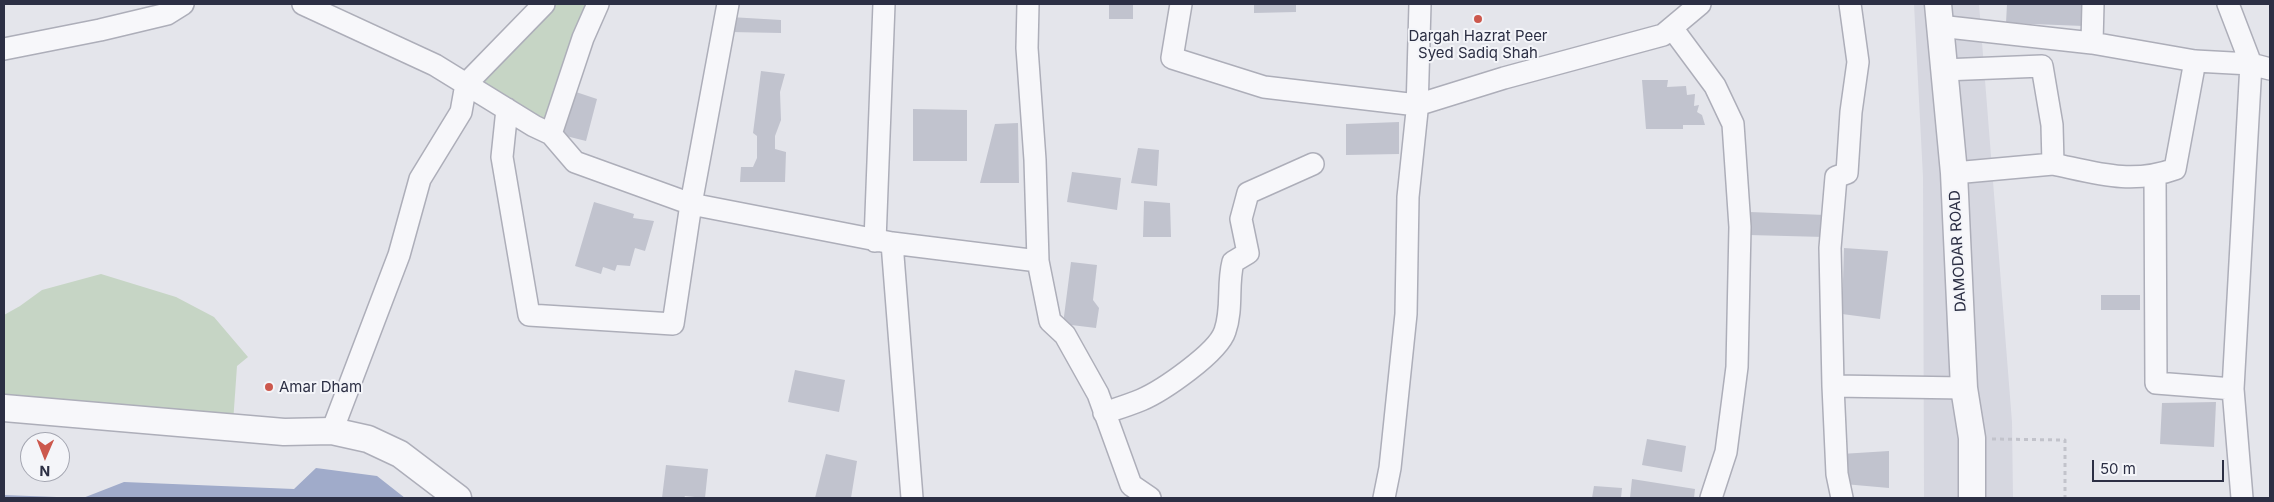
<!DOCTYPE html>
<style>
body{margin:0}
#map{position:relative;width:2274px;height:502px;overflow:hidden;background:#e4e5eb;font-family:Inter,sans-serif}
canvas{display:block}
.frame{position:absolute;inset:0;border:5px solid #2c2f44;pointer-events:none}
.north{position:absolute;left:20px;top:432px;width:50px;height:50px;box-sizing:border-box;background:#f4f5f9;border:1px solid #a4a6b1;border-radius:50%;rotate:181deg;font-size:14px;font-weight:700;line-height:20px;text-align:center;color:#2c2f44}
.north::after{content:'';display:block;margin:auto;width:18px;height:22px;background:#cc584d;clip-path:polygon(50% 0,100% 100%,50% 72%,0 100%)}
.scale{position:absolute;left:2092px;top:460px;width:132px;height:22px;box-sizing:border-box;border:2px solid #2c2f44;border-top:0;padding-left:6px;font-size:15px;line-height:18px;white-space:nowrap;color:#2c2f44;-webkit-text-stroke:4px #f4f5f9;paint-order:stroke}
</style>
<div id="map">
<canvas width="2274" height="502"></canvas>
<div class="frame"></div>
<div class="north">N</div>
<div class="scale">50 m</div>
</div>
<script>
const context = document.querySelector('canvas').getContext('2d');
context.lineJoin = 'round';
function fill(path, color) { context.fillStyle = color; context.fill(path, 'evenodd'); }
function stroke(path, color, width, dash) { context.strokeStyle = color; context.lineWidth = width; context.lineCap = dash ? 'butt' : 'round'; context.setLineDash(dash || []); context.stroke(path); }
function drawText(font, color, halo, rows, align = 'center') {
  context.font = font + ' Inter,sans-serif'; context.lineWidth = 4; context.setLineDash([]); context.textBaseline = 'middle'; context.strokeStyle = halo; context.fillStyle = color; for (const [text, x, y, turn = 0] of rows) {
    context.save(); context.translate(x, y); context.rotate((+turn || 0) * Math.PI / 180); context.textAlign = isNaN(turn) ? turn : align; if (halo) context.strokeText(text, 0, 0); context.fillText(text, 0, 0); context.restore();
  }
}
const built = new Path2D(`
 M 1914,4 L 1979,4 L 2012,422 L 2013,498 L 1924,498 L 1923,177 Z`);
const green = new Path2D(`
 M 550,4 L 594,4 L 549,128 L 474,84 Z
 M 101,274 L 176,297 L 214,317 L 248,357 L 237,366 L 233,423 L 4,400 L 4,315 L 20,306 L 42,290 Z`);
const water = new Path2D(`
 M 316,468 L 377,476 L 405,498 L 4,498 L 4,495 L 83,498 L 124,482 L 294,489 Z`);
const building = new Path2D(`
 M 1109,4 L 1133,4 L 1133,19 L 1109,19 Z
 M 1254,4 L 1296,4 L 1296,12 L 1254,13 Z
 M 2007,4 L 2085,4 L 2084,26 L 2006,23 Z
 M 730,17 L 781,20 L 781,33 L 730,32 Z
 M 761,71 L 785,74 L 780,92 L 781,120 L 775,136 L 775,149 L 786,152 L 785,182 L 740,182 L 741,167 L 753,167 L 757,158 L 757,136 L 753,133 Z
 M 1642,80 L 1668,80 L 1667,87 L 1686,86 L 1687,95 L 1695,94 L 1694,106 L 1699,105 L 1697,112 L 1702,115 L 1705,125 L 1683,125 L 1683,129 L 1646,129 Z
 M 573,91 L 597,99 L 586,141 L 562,135 Z
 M 913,109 L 967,110 L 967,161 L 913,161 Z
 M 1399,122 L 1399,154 L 1346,155 L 1346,124 Z
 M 1018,123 L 1019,183 L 980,183 L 995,124 Z
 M 1138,148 L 1159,150 L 1157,186 L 1131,183 Z
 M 1072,172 L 1121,178 L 1117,210 L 1067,202 Z
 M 1144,201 L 1170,203 L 1171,237 L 1143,237 Z
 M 594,202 L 634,214 L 633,218 L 654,221 L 645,251 L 635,248 L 630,266 L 617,265 L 615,271 L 603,267 L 601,274 L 575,266 Z
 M 1750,212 L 1825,215 L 1824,237 L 1749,235 Z
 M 1844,248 L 1888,251 L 1880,319 L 1842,314 Z
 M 1071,262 L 1097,265 L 1093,300 L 1099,308 L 1096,328 L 1063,324 Z
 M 2101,295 L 2140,295 L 2140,310 L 2101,310 Z
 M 795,370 L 845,380 L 839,412 L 788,402 Z
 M 2216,402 L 2214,447 L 2160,444 L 2162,403 Z
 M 1647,439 L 1686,446 L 1682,472 L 1642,465 Z
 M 1889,451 L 1889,488 L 1844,484 L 1841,454 Z
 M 826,454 L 857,461 L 851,498 L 815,498 Z
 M 666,465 L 708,469 L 705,498 L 685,496 L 684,498 L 662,498 Z
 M 1632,479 L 1695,489 L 1694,498 L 1630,498 Z
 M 1594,486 L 1622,488 L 1621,498 L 1592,498 Z`);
const path = new Path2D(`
 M 1992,439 L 2065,440 L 2065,498`);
const minor = new Path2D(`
 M 303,4 L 435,65 L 534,126 L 551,134 L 575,162 L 691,204 L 892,243 L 1038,261 L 1050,321 L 1065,335 L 1098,394 L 1131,485 L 1150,498
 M 1028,4 L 1027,48 L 1035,160 L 1038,261
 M 1181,4 L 1172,58 L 1264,87 L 1417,105 L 1504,78 L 1663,35 L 1700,4
 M 1850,4 L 1858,62 L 1851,112 L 1847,173 L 1836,177 L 1830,248 L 1833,386 L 1964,388
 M 2228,4 L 2251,64 L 2233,389 L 2242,498
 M 1939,26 L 2092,43 L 2195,61 L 2251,64 L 2270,69
 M 1672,28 L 1715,86 L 1733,124 L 1740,227 L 1737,367 L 1726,452 L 1711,498
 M 2092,43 L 2093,4
 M 4,49 L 100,30 L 167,14 L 183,4
 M 1943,70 L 2042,66 L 2052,125 L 2053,164 L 1954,173
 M 507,109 L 502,157 L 529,315 L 673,324 L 691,204 L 728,4
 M 551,134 L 583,38 L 598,4
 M 2053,164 C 2096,173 2131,185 2175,169 L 2195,61
 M 2155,176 L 2156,383 L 2233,389
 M 875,241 L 884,4
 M 892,243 L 912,498
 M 1833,386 L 1837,474 L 1842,498
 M 1104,413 C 1116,409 1129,405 1141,400 C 1162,391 1218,353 1225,331 C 1233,308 1227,285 1233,262 L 1248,253 L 1241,219 L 1248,193 L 1313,164
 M 332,431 L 399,255 L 420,179 L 461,112 L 466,84 L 544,4
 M 1384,498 L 1390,468 L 1406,314 L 1408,197 L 1417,111 L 1420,4`);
const tertiary = new Path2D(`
 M 1938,4 L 1954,173 L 1964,388 L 1972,438 L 1972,498
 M 4,408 L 284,432 L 332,431 L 368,439 L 400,454 L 458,498`);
const markers = [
 [1478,19,5,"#cc584d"],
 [269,387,5,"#cc584d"]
];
const poiNames = [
 ["Dargah Hazrat Peer",1478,36],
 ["Syed Sadiq Shah",1478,53],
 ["Amar Dham",279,387,"left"]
];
const streetNames = [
 ["DAMODAR ROAD",1958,251,-93]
];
fill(built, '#d6d7e0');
fill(green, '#c6d5c5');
fill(water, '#a0abca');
fill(building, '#c1c3ce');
stroke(minor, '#adaeb9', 24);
stroke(tertiary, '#adaeb9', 29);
stroke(path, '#c2c3cb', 3, [4, 4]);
stroke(minor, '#f7f7fa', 21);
stroke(tertiary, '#f7f7fa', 26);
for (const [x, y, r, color] of markers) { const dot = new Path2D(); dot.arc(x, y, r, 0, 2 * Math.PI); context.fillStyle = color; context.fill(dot); stroke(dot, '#f4f5f9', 2); }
drawText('15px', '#2c2f44', '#f4f5f9', poiNames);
drawText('15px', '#2c2f44', '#f4f5f9', streetNames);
</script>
